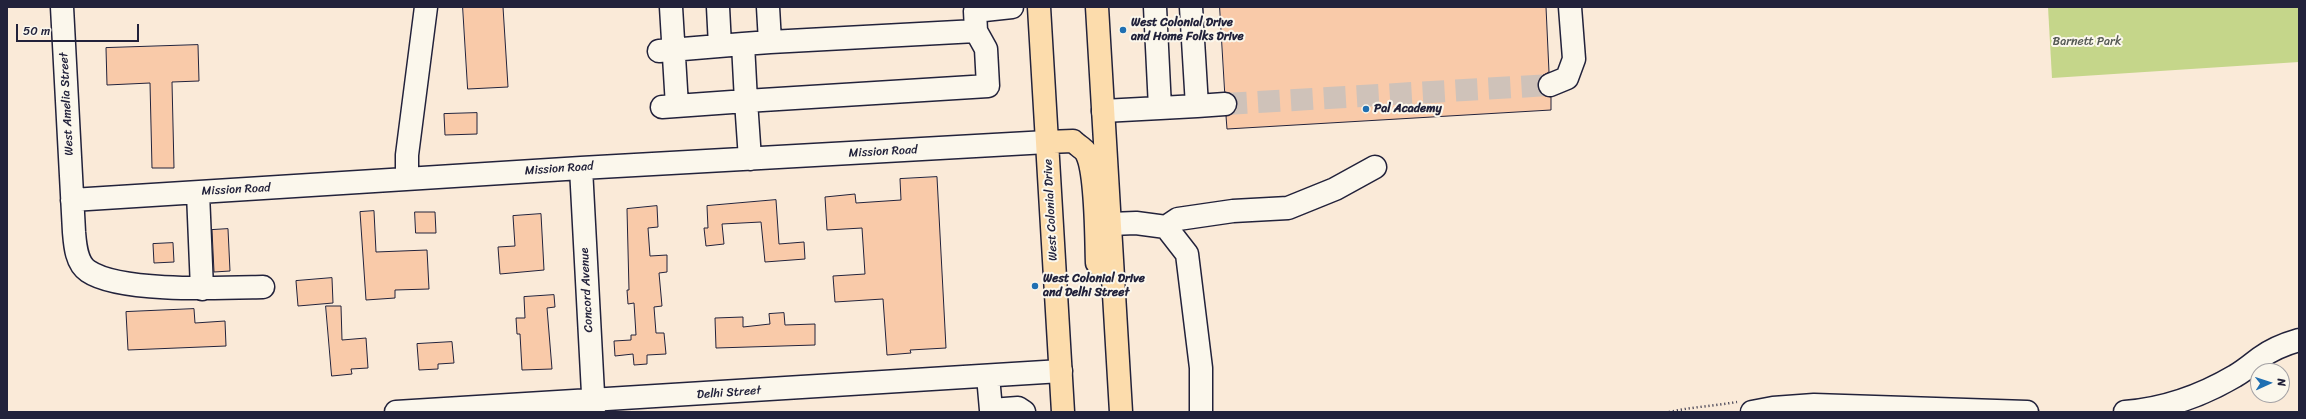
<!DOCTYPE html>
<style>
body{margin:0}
#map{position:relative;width:2306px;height:419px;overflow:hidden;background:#faead8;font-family:Sriracha,sans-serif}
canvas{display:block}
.frame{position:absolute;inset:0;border:8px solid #22223b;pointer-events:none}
.north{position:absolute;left:2250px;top:363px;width:40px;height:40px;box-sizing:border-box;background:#fbf7ec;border:1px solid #a4a2a5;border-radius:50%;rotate:87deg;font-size:11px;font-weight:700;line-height:16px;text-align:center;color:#22223b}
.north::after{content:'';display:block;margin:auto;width:14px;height:18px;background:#1f6fb2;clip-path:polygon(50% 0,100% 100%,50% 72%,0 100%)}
.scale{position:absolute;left:16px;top:24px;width:123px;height:18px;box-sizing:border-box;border:2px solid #22223b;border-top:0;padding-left:5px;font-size:12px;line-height:14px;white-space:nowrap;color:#22223b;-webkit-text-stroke:3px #fbf7ec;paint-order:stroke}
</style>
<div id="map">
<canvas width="2306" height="419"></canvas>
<div class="frame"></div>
<div class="north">N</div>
<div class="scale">50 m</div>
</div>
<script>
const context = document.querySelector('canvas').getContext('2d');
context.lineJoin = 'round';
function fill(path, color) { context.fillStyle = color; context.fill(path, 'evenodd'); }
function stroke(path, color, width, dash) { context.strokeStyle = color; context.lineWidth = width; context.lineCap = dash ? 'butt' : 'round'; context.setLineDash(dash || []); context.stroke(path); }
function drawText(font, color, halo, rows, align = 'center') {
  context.font = font + ' Sriracha,sans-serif'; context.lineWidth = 4; context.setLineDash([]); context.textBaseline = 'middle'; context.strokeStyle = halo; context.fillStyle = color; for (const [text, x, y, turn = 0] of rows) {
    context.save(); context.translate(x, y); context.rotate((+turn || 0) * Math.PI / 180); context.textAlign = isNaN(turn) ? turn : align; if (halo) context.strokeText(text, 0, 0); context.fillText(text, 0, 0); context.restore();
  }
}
const green = new Path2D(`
 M 2048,7 L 2299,7 L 2299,62 L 2052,78 Z`);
const building = new Path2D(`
 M 463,7 L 503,7 L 508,87 L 468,89 Z
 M 1220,7 L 1546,7 L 1549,72 L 1540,77 L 1538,84 L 1542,95 L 1551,97 L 1551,110 L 1227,129 L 1226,116 L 1232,114 L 1237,104 L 1235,97 L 1225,92 Z
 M 198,45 L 199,81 L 172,82 L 174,168 L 152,168 L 150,83 L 107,85 L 106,48 Z
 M 477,113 L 477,134 L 445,135 L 444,114 Z
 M 937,177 L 946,348 L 910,350 L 911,353 L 887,355 L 883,299 L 835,302 L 833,276 L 865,274 L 862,228 L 827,230 L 825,197 L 855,194 L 856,203 L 901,200 L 900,179 Z
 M 776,200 L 779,244 L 804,242 L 805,259 L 765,262 L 761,222 L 722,224 L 724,244 L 706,246 L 704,228 L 708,228 L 707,206 Z
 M 657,206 L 658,227 L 648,228 L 650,256 L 667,255 L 667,272 L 659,273 L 662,306 L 654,307 L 656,333 L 664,333 L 666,354 L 647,355 L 647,364 L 634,365 L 633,354 L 615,356 L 614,341 L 631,340 L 631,335 L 636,335 L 634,303 L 628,304 L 627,290 L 629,290 L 627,209 Z
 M 374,211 L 376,252 L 427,250 L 429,289 L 395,290 L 395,298 L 366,300 L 360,212 Z
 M 415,212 L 435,212 L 436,233 L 416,233 Z
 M 541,214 L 544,270 L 500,274 L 498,247 L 515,246 L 513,216 Z
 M 228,229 L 230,271 L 214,272 L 212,230 Z
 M 173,243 L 174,262 L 154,263 L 153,244 Z
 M 332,278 L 333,303 L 298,306 L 296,281 Z
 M 554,295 L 555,307 L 547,308 L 552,369 L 522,370 L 520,334 L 517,334 L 516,318 L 525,318 L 524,297 Z
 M 326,306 L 341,306 L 342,340 L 366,338 L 368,368 L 351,369 L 352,374 L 332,376 Z
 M 194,309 L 195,323 L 225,321 L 226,346 L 128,350 L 126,312 Z
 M 784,313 L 785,325 L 815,324 L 815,345 L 716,348 L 715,318 L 743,317 L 743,327 L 770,324 L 769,314 Z
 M 452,342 L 454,363 L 438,364 L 438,369 L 419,370 L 417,344 Z`);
const minorTunnel = new Path2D(`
 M 1225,104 L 1550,85`);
const path = new Path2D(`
 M 1669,412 C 1691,407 1714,406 1737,402`);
const minor = new Path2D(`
 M 62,7 L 74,232 C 75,244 76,263 88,271 C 120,293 223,288 263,287
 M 671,7 L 677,106
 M 718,7 L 720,46
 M 768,7 L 770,42 L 976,31 L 975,11 L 1012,7
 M 659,51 L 743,44
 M 1550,85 L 1567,78 L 1574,59 L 1570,7
 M 1197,106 L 1225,104
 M 662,107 L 746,101 L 743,44 L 770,42
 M 1160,108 L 1197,106 L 1191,7
 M 1103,111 L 1160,108 L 1155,7
 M 750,159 L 746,101 L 988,86 L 986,49 L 976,31
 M 581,168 L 594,412
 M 407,179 L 407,155 L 426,7
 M 198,193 L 202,289
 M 72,200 L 581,168 L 1047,142
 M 1110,224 L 1136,223 L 1166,227 L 1187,254 L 1201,368 L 1201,412
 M 1166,227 L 1178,219 L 1233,211 L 1288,208 L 1335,189 L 1375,167
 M 988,376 L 991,410 L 1018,408 L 1024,412
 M 396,412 L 1061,371
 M 1752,412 L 1773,408 L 1814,405 L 2027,412
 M 2125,412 C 2164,409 2201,396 2235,376 C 2244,371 2252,364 2260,358 C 2272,349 2285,344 2299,340`);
const highway = new Path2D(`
 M 1039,7 L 1063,412
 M 1097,7 L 1121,412
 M 1047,142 L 1073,141 C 1076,144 1082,148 1085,151 C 1097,168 1096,240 1097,263 L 1114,280`);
const markers = [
 [1123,30,4,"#1f6fb2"],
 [1366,109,4,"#1f6fb2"],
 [1035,286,4,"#1f6fb2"]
];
const poiNames = [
 ["West Colonial Drive",1131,23],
 ["and Home Folks Drive",1131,37],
 ["Pal Academy",1374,109],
 ["West Colonial Drive",1043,279],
 ["and Delhi Street",1043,293]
];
const parkNames = [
 ["Barnett Park",2087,42]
];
const streetNames = [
 ["West Amelia Street",67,104,-93],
 ["Mission Road",883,152,-3],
 ["Mission Road",559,169,-4],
 ["Mission Road",236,190,-3],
 ["West Colonial Drive",1051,210,-93],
 ["Concord Avenue",587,290,-93],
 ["Delhi Street",729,393,-4]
];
fill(green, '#c5d68a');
fill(building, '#f9caa9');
stroke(building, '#22223b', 1);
stroke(minorTunnel, '#cfc2b9', 22, [22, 11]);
stroke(minor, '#22223b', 25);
stroke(highway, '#22223b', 25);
stroke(path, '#22223b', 2.5, [1, 3]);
stroke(minor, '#fbf7ec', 22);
stroke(highway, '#fcdcac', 22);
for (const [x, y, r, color] of markers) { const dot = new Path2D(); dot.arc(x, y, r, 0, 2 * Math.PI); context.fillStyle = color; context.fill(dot); stroke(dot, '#fbf7ec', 1.5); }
drawText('bold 12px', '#22223b', '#fbf7ec', poiNames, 'left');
drawText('12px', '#535853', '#fbf7ec', parkNames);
drawText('12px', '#22223b', '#fbf7ec', streetNames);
</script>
